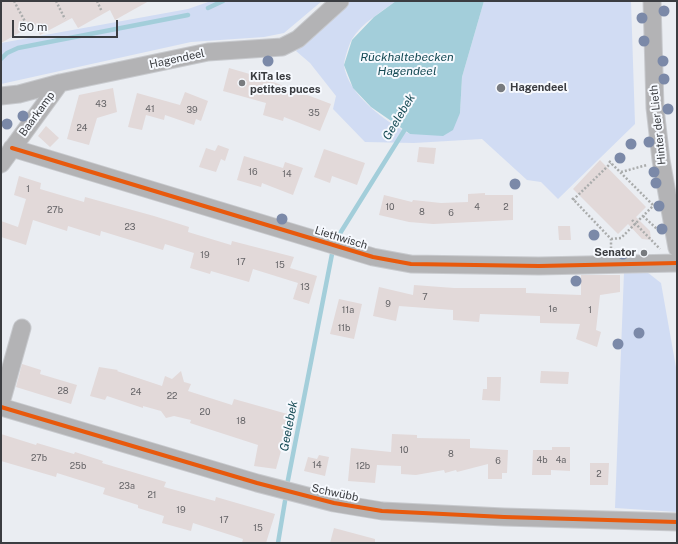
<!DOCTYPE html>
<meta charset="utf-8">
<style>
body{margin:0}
#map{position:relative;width:678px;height:544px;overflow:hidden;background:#eaedf2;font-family:"Public Sans",sans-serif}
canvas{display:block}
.frame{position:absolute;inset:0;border:2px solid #3b3d41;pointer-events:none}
.scale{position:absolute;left:12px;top:20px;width:106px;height:18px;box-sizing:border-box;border:2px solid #3b3d41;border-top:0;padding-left:5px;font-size:12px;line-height:14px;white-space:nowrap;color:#3b3d41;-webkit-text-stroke:3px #f6f9fe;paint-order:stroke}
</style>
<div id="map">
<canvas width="678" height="544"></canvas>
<div class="frame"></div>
<div class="scale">50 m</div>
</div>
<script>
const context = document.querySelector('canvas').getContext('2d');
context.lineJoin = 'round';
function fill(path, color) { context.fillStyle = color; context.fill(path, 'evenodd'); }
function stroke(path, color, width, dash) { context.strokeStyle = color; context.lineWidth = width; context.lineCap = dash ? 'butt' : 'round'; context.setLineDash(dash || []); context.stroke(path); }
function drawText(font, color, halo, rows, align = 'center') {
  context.font = font + ' "Public Sans",sans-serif'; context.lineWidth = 4; context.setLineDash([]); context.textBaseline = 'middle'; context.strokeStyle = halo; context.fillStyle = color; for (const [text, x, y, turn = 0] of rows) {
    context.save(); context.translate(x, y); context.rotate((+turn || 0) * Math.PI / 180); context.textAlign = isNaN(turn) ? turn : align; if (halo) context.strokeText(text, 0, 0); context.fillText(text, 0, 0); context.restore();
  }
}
const green = new Path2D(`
 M 211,1 L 322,1 L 284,33 L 264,37 L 191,42 L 1,84 L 1,43 L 188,9 Z
 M 349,1 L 396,1 C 381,12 362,23 352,39 C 349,44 344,60 344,65 C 347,94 387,123 410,134 L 460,113 L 462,77 L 484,1 L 631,1 L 635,124 L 558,199 L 541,182 L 527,180 L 482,139 L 414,143 L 365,142 L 333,109 L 336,96 L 310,63 L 296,51 Z
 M 624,272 L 647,272 L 661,283 L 677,373 L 677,512 L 615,508 Z`);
const water = new Path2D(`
 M 396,1 L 484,1 L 462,77 L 460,113 L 453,130 L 443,136 L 410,134 L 371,107 L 353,88 L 344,65 L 352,40 L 374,17 Z`);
const stream = new Path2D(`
 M 208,8 L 223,1
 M 1,59 L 7,53 L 18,48 L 188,15
 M 339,235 L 407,126
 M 287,485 L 332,254
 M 278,543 L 285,501`);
const building = new Path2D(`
 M 1,1 L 149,1 L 115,20 L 110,10 L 78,28 L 72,18 L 40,35 L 35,24 L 1,43 Z
 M 229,68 L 260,77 L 331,104 L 320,131 L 284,117 L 283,121 L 263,115 L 266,103 L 223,91 Z
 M 113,88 L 117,112 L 97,118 L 89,145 L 67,139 L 79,95 Z
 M 185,92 L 208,101 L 201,121 L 196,119 L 194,125 L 165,115 L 164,120 L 146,115 L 142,130 L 128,127 L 137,93 L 180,105 Z
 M 46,126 L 59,138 L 50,147 L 38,136 Z
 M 218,145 L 229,149 L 225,161 L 221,159 L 216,172 L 199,167 L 206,148 L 215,151 Z
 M 419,147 L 436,148 L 434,164 L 417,162 Z
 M 324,149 L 365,163 L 357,185 L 332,176 L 330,183 L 314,177 Z
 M 244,156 L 283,168 L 285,162 L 303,168 L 293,195 L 262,183 L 261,187 L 237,180 Z
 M 600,160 L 646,207 L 636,217 L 650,231 L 651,240 L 642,239 L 628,224 L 618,234 L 573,189 Z
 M 19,176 L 41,183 L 40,189 L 84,202 L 85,197 L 154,216 L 189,227 L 188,232 L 231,245 L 232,241 L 294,257 L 290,268 L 317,276 L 309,304 L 293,299 L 298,283 L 253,269 L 249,282 L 211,271 L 210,274 L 190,268 L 194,253 L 165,244 L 163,250 L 101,231 L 100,236 L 68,226 L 67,231 L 33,220 L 26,245 L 1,237 L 1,221 L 18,227 L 26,199 L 14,195 Z
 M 485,193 L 485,195 L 513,195 L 513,220 L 433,224 L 409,222 L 379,215 L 384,195 L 412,202 L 413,200 L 441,203 L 468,202 L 468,194 Z
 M 558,226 L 570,226 L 571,240 L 559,240 Z
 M 581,275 L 620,275 L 620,292 L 600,295 L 596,330 L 601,332 L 597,347 L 576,339 L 580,324 L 540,323 L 540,316 L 480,314 L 479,322 L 453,320 L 453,310 L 399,306 L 396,321 L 373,316 L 379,287 L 413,295 L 414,285 L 454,288 L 526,288 L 526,293 L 581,295 Z
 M 339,299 L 362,304 L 354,339 L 330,334 Z
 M 22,364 L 41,370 L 40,374 L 77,385 L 71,404 L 16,387 Z
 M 99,367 L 118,370 L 117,371 L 162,386 L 165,376 L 172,379 L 181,371 L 184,382 L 191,384 L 188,391 L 232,405 L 234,399 L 291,415 L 276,469 L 254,466 L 258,445 L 190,423 L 191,420 L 174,416 L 166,418 L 161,411 L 143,406 L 143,408 L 107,396 L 105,400 L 90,396 Z
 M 541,371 L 569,372 L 568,384 L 540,383 Z
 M 487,377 L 501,377 L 500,401 L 482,400 L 483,389 L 487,389 Z
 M 1,434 L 36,445 L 37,443 L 74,454 L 75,452 L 103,461 L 102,463 L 166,482 L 164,487 L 215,501 L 216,497 L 275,514 L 266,543 L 242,543 L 243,539 L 193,523 L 191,531 L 162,523 L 164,516 L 138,508 L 138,505 L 103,494 L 105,488 L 57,473 L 56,477 L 1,461 Z
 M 392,434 L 417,435 L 417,438 L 470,439 L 470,448 L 508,450 L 507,473 L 502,473 L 502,479 L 488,479 L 488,464 L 457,472 L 456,470 L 445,473 L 444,470 L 416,475 L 401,474 L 401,466 L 377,465 L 375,483 L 348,481 L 351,448 L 391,452 Z
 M 552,447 L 570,447 L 570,471 L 551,470 L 551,475 L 532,475 L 533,450 L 552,450 Z
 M 319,455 L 329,457 L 325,476 L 304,471 L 308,457 L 317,459 Z
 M 590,463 L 609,463 L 608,485 L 590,485 Z
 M 334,528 L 375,539 L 375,543 L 330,543 Z`);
const path = new Path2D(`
 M 14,1 L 28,27
 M 56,1 L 65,19
 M 97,1 L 102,12
 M 609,161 L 653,205
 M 621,172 L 647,165
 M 572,198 L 611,239 L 611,250
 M 573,200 L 611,163
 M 643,216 L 657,229
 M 632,220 L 660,249
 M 611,239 L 621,238 L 654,205`);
const minor = new Path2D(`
 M 652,1 L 655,108 L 661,160 L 677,248
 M 1,96 L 19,94 L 60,83 L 208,52 L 282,47 L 298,39 L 340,1
 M 12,148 L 373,257 L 411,264 L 539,266 L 677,263
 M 1,164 L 60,83
 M 1,403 L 22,328
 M 1,407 L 257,483 L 334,503 L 382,511 L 504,517 L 677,522`);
const cycleway = new Path2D(`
 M 12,148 L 373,257 L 411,264 L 539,266 L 677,263
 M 1,407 L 257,483 L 334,503 L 382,511 L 504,517 L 677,522`);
const trees = [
 [664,11],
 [642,18],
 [644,41],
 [268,61],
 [663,61],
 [664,79],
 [668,109],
 [23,116],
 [7,124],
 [649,142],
 [631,144],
 [620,158],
 [654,172],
 [656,183],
 [515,184],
 [659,206],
 [282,219],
 [662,229],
 [594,235],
 [623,254],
 [576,281],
 [639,333],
 [618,344]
];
const markers = [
 [242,83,4,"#787b7f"],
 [501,88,5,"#787b7f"],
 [644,253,4,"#787b7f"]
];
const numberNames = [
 ["43",101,104],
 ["41",150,109],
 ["39",192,110],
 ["35",314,113],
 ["24",82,128],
 ["16",253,172],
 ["14",287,174],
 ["1",28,189],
 ["10",390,207],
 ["4",477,207],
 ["2",506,207],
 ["27b",55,210],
 ["8",422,212],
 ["6",451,213],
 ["23",130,227],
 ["19",205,255],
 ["17",241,262],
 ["15",280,265],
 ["13",305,287],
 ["7",425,297],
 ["9",388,304],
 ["1e",553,309],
 ["11a",348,310],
 ["1",590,310],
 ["11b",344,328],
 ["28",63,391],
 ["24",136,392],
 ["22",172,396],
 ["20",205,412],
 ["18",241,421],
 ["10",404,450],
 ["8",451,454],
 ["27b",39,458],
 ["4b",542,460],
 ["4a",561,460],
 ["6",498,461],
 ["14",317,465],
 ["25b",78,466],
 ["12b",363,466],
 ["2",599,474],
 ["23a",127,486],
 ["21",152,495],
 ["19",181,510],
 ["17",224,520],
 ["15",258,528]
];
const streetNames = [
 ["Hagendeel",177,59,-12],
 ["Baarkamp",37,114,-54],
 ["Hinter der Lieth",658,125,-96],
 ["Liethwisch",341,238,17],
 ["Schwübb",335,493,12]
];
const poiNames = [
 ["KiTa les",250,77],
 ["petites puces",250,90],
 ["Hagendeel",510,88],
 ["Senator",636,253,"right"]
];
const waterNames = [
 ["Rückhaltebecken",407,57],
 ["Hagendeel",407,71],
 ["Geelebek",399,117,-59],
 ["Geelebek",289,426,-79]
];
fill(green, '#d1dcf3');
fill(water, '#a3ceda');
stroke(stream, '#a3ceda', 4.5);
fill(building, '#e2d9d9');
stroke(minor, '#c8cace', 19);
stroke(path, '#aaacac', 2.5, [2, 2]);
stroke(minor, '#b3b3b5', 17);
stroke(cycleway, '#e8590c', 4);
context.fillStyle = '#7b89a8';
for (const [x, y] of trees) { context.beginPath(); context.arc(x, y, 5.5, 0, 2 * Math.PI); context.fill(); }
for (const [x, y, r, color] of markers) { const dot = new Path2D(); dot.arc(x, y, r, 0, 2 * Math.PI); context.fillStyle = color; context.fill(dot); stroke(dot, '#f6f9fe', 1.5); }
drawText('9px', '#656467', null, numberNames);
drawText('11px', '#3b3d41', '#f6f9fe', streetNames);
drawText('bold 11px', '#3b3d41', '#f6f9fe', poiNames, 'left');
drawText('italic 12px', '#154a54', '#f6f9fe', waterNames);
</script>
